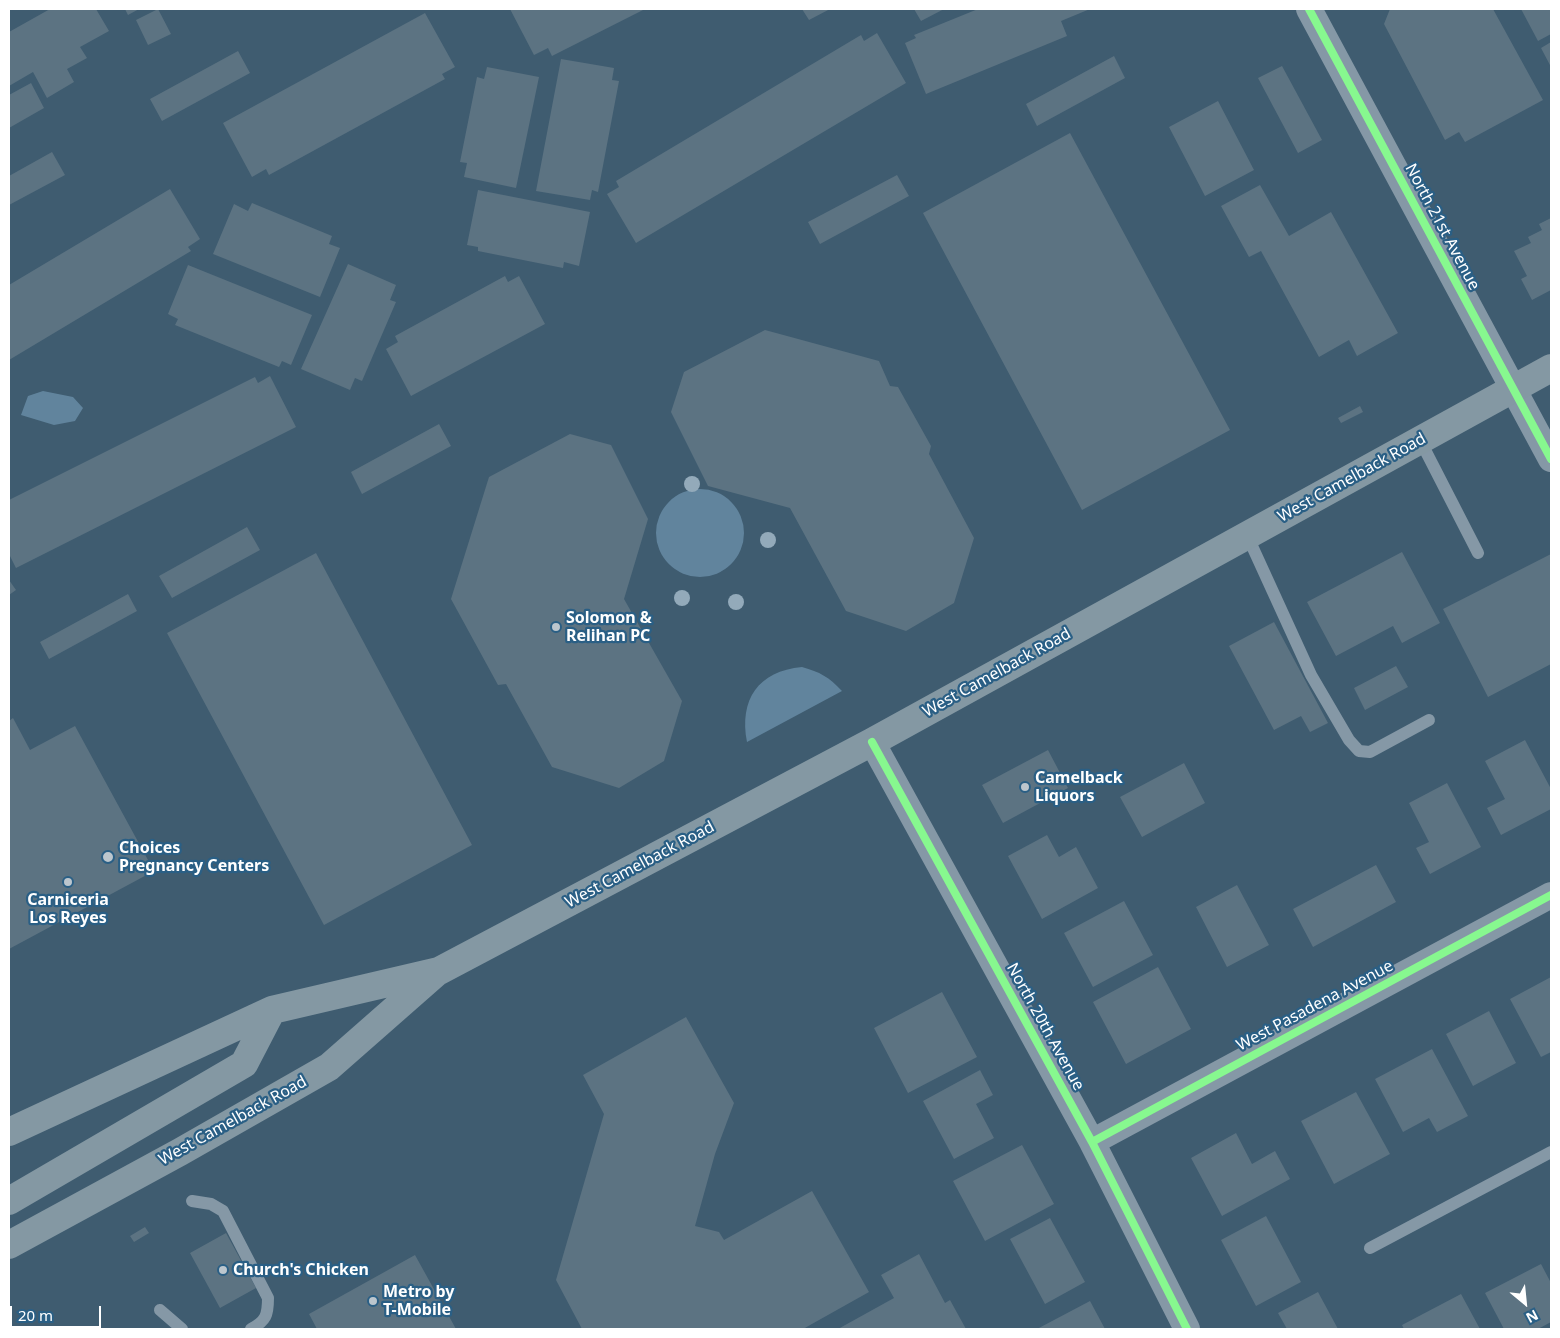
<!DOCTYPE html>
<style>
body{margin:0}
#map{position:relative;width:1560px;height:1338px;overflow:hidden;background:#3f5c70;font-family:"Noto Sans",sans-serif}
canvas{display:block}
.frame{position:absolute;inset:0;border:10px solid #fff;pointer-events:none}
.north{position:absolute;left:1500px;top:1278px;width:50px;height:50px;-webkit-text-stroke:4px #2a5f85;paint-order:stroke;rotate:152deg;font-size:14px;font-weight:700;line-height:20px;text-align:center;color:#fff}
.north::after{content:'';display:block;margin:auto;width:18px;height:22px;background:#fff;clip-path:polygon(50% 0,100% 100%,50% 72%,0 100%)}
.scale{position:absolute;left:10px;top:1306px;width:91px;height:22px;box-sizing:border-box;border:2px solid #fff;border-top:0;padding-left:6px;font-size:15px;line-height:18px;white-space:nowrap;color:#fff;-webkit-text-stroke:4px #2a5f85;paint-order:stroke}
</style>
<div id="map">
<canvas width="1560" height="1338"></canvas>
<div class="frame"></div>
<div class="north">N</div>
<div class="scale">20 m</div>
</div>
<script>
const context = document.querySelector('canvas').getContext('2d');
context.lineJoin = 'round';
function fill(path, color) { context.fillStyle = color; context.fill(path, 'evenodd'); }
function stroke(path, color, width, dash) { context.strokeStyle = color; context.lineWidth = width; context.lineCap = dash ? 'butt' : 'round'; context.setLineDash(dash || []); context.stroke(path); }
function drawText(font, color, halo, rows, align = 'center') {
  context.font = font + ' "Noto Sans",sans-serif'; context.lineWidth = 4.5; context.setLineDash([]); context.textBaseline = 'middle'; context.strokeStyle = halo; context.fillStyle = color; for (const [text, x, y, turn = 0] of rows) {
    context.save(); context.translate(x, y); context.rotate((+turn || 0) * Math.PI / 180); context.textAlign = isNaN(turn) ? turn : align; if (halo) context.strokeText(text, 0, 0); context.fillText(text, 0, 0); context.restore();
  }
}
const water = new Path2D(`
 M 43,391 L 73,397 L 83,408 L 75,421 L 54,425 L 21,415 L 28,396 Z
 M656 533a44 44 0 1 1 88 0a44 44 0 1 1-88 0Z
 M 802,667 C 820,672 829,677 842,691 L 747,742 C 739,700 758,671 802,667 Z`);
const building = new Path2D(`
 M 50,9 L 96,9 L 109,31 L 80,47 L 87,58 L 67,69 L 74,82 L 47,98 L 33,72 L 9,86 L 9,32 Z
 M 125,9 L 139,9 L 128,15 Z
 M 158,9 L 171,34 L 148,45 L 136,20 Z
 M 510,9 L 645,9 L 552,56 L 548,48 L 534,55 Z
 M 802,9 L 830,9 L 809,20 Z
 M 914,9 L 944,9 L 921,21 Z
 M 978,9 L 1090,9 L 1061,21 L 1067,36 L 926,94 L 905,43 L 916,38 L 914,35 Z
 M 1390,9 L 1493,9 L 1543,100 L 1465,142 L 1459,132 L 1445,140 L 1384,24 Z
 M 1521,9 L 1551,9 L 1551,34 L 1538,41 Z
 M 425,13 L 455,67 L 442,74 L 445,79 L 269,175 L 266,169 L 252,177 L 223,123 Z
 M 877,33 L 906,83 L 636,243 L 607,194 L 619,187 L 616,181 L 861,35 L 864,41 Z
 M 1551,42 L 1551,67 L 1541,48 Z
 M 238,51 L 250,73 L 162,121 L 150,99 Z
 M 1114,56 L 1125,78 L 1037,126 L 1026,104 Z
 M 561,59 L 614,68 L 612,80 L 619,81 L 598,192 L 592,190 L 590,200 L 536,191 Z
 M 1282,66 L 1322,140 L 1298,153 L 1258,78 Z
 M 487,67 L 539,77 L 516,188 L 464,177 L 467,163 L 460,162 L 477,77 L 484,79 Z
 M 31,83 L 44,108 L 9,128 L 9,95 Z
 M 1218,101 L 1254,170 L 1205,196 L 1169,127 Z
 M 1070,133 L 1230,430 L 1082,510 L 923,213 Z
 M 52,152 L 65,175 L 9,205 L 9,176 Z
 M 897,175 L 909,196 L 820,244 L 808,222 Z
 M 1260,185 L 1289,236 L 1331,212 L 1398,333 L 1357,356 L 1349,340 L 1319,357 L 1261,251 L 1249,257 L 1221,206 Z
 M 170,189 L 200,239 L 188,247 L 191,251 L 9,360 L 9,285 Z
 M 478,190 L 590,212 L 579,266 L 564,262 L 563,268 L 478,251 L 478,247 L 467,245 Z
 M 252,203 L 332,236 L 329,244 L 340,248 L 320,297 L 213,254 L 234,204 L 248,211 Z
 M 1551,218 L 1551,290 L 1532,300 L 1521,279 L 1527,276 L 1514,251 L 1531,243 L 1528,237 L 1542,230 L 1539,224 Z
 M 348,264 L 396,285 L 390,300 L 396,302 L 362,381 L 355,378 L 350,390 L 301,369 Z
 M 188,265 L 312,315 L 291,365 L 282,361 L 279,367 L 175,325 L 178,319 L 168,314 Z
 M 505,276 L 508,282 L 519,276 L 545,324 L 411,396 L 386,349 L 398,342 L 395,336 Z
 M 765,330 L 879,361 L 890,386 L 898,387 L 931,446 L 929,454 L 974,538 L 954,603 L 906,631 L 846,611 L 790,508 L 708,486 L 671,412 L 684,372 Z
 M 270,376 L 296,427 L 16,568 L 9,554 L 9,500 L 255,377 L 258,383 Z
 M 1360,406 L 1363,412 L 1341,423 L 1338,418 Z
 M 439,424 L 451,446 L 362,494 L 351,472 Z
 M 570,434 L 611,445 L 648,519 L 624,599 L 682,701 L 664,761 L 619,788 L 552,767 L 506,684 L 498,685 L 451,599 L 489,477 Z
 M 247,527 L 260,550 L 172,598 L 159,576 Z
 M 1402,552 L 1440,623 L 1402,643 L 1393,626 L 1336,656 L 1307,602 Z
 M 316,553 L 472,845 L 324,925 L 167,633 Z
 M 1551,554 L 1551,664 L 1488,697 L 1443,609 Z
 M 9,580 L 16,590 L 9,595 Z
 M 128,594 L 137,611 L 49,659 L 40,642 Z
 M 1274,622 L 1328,723 L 1310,732 L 1301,716 L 1274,730 L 1229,646 Z
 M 1396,666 L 1408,687 L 1365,710 L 1354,688 Z
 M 13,718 L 30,750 L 75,726 L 154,871 L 9,949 L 9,721 Z
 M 1525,740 L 1551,789 L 1551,809 L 1501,835 L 1487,808 L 1505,799 L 1485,761 Z
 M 1048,750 L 1068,788 L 1003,823 L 982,785 Z
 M 1184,763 L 1205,803 L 1142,837 L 1120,797 Z
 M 1447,783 L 1481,847 L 1430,874 L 1416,848 L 1429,842 L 1409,803 Z
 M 1047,835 L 1059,857 L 1076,847 L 1098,888 L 1042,919 L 1008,856 Z
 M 1376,865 L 1396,902 L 1313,947 L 1293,909 Z
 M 1237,885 L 1269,945 L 1227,967 L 1196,907 Z
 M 1124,901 L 1153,955 L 1093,987 L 1064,933 Z
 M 1158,967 L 1191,1029 L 1126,1064 L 1093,1002 Z
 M 1551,977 L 1551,1052 L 1541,1057 L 1510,999 Z
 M 942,992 L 977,1057 L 908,1093 L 874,1028 Z
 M 1489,1011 L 1516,1063 L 1473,1086 L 1446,1034 Z
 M 686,1017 L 734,1103 L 715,1154 L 695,1226 L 719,1232 L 724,1240 L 812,1191 L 869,1292 L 803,1329 L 582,1329 L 556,1280 L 604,1114 L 583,1075 Z
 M 1432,1049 L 1468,1116 L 1437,1132 L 1429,1118 L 1403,1132 L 1375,1079 Z
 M 980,1070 L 993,1095 L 976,1104 L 994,1138 L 954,1159 L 923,1101 Z
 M 1356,1092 L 1390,1154 L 1334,1184 L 1301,1121 Z
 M 1236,1133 L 1252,1164 L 1275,1151 L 1290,1179 L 1222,1216 L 1191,1158 Z
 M 1022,1145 L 1054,1204 L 985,1241 L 953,1181 Z
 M 1266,1216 L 1301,1282 L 1256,1306 L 1221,1240 Z
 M 1050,1218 L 1085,1282 L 1045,1304 L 1010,1239 Z
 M 145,1227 L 149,1233 L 134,1242 L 130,1236 Z
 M 226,1233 L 256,1288 L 220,1308 L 190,1253 Z
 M 919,1254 L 945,1303 L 950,1300 L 966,1329 L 838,1329 L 894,1298 L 881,1275 Z
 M 415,1255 L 456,1329 L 317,1329 L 309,1314 Z
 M 1541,1264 L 1551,1283 L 1551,1322 L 1538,1329 L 1504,1329 L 1485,1293 Z
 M 1318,1292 L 1338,1329 L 1287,1329 L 1278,1313 Z
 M 1461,1294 L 1480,1329 L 1404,1329 L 1402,1325 Z
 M 1090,1301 L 1105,1329 L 1037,1329 Z`);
const service = new Path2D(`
 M 1420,440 L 1478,553
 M 1247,535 L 1311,675 L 1349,740 L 1359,751 L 1370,752 L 1429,720
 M 192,1201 L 211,1204 L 223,1211 L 268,1298 C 268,1315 266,1321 251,1329
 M 1370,1248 L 1551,1152
 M 160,1310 L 182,1329`);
const minor = new Path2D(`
 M 1309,9 L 1551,459
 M 872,742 L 1092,1142 L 1187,1329
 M 1092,1142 L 1551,895`);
const primary = new Path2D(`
 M 9,1132 L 272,1010 L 439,971 L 872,742 L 1551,368
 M 9,1201 L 244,1064 L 272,1010
 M 9,1245 L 180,1152 L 329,1067 L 436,973`);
const cycleway = new Path2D(`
 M 1309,9 L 1551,459
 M 872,742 L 1092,1142 L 1187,1329
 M 1092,1142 L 1551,895`);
const trees = [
 [692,484],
 [768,540],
 [682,598],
 [736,602]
];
const markers = [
 [556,627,5,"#bcc6cd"],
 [1025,787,5,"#bcc6cd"],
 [108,857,6,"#bcc6cd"],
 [68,882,5,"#bcc6cd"],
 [223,1270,5,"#bcc6cd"],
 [373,1301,5,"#bcc6cd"]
];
const streetNames = [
 ["North 21st Avenue",1442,227,62],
 ["West Camelback Road",1352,478,-29],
 ["West Camelback Road",997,673,-29],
 ["West Camelback Road",640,865,-28],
 ["West Pasadena Avenue",1315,1006,-28],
 ["North 20th Avenue",1045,1027,61],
 ["West Camelback Road",233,1121,-29]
];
const poiNames = [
 ["Solomon &",566,618],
 ["Relihan PC",566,636],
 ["Camelback",1035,778],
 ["Liquors",1035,796],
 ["Choices",119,848],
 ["Pregnancy Centers",119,866],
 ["Carniceria",68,900,"center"],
 ["Los Reyes",68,918,"center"],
 ["Church's Chicken",233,1270],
 ["Metro by",383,1292],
 ["T-Mobile",383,1310]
];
fill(water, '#61849d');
fill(building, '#5c7382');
stroke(service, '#8598a6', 12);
stroke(minor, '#8598a6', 26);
stroke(primary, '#8498a3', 28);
stroke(cycleway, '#87f88f', 8);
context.fillStyle = '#93aaba';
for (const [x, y] of trees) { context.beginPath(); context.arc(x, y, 8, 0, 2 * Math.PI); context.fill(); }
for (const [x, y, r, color] of markers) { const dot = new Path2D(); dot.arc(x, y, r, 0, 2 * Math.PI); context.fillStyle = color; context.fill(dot); stroke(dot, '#2a5f85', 2); }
drawText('16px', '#fff', '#2a5f85', streetNames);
drawText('bold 16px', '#fff', '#2a5f85', poiNames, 'left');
</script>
